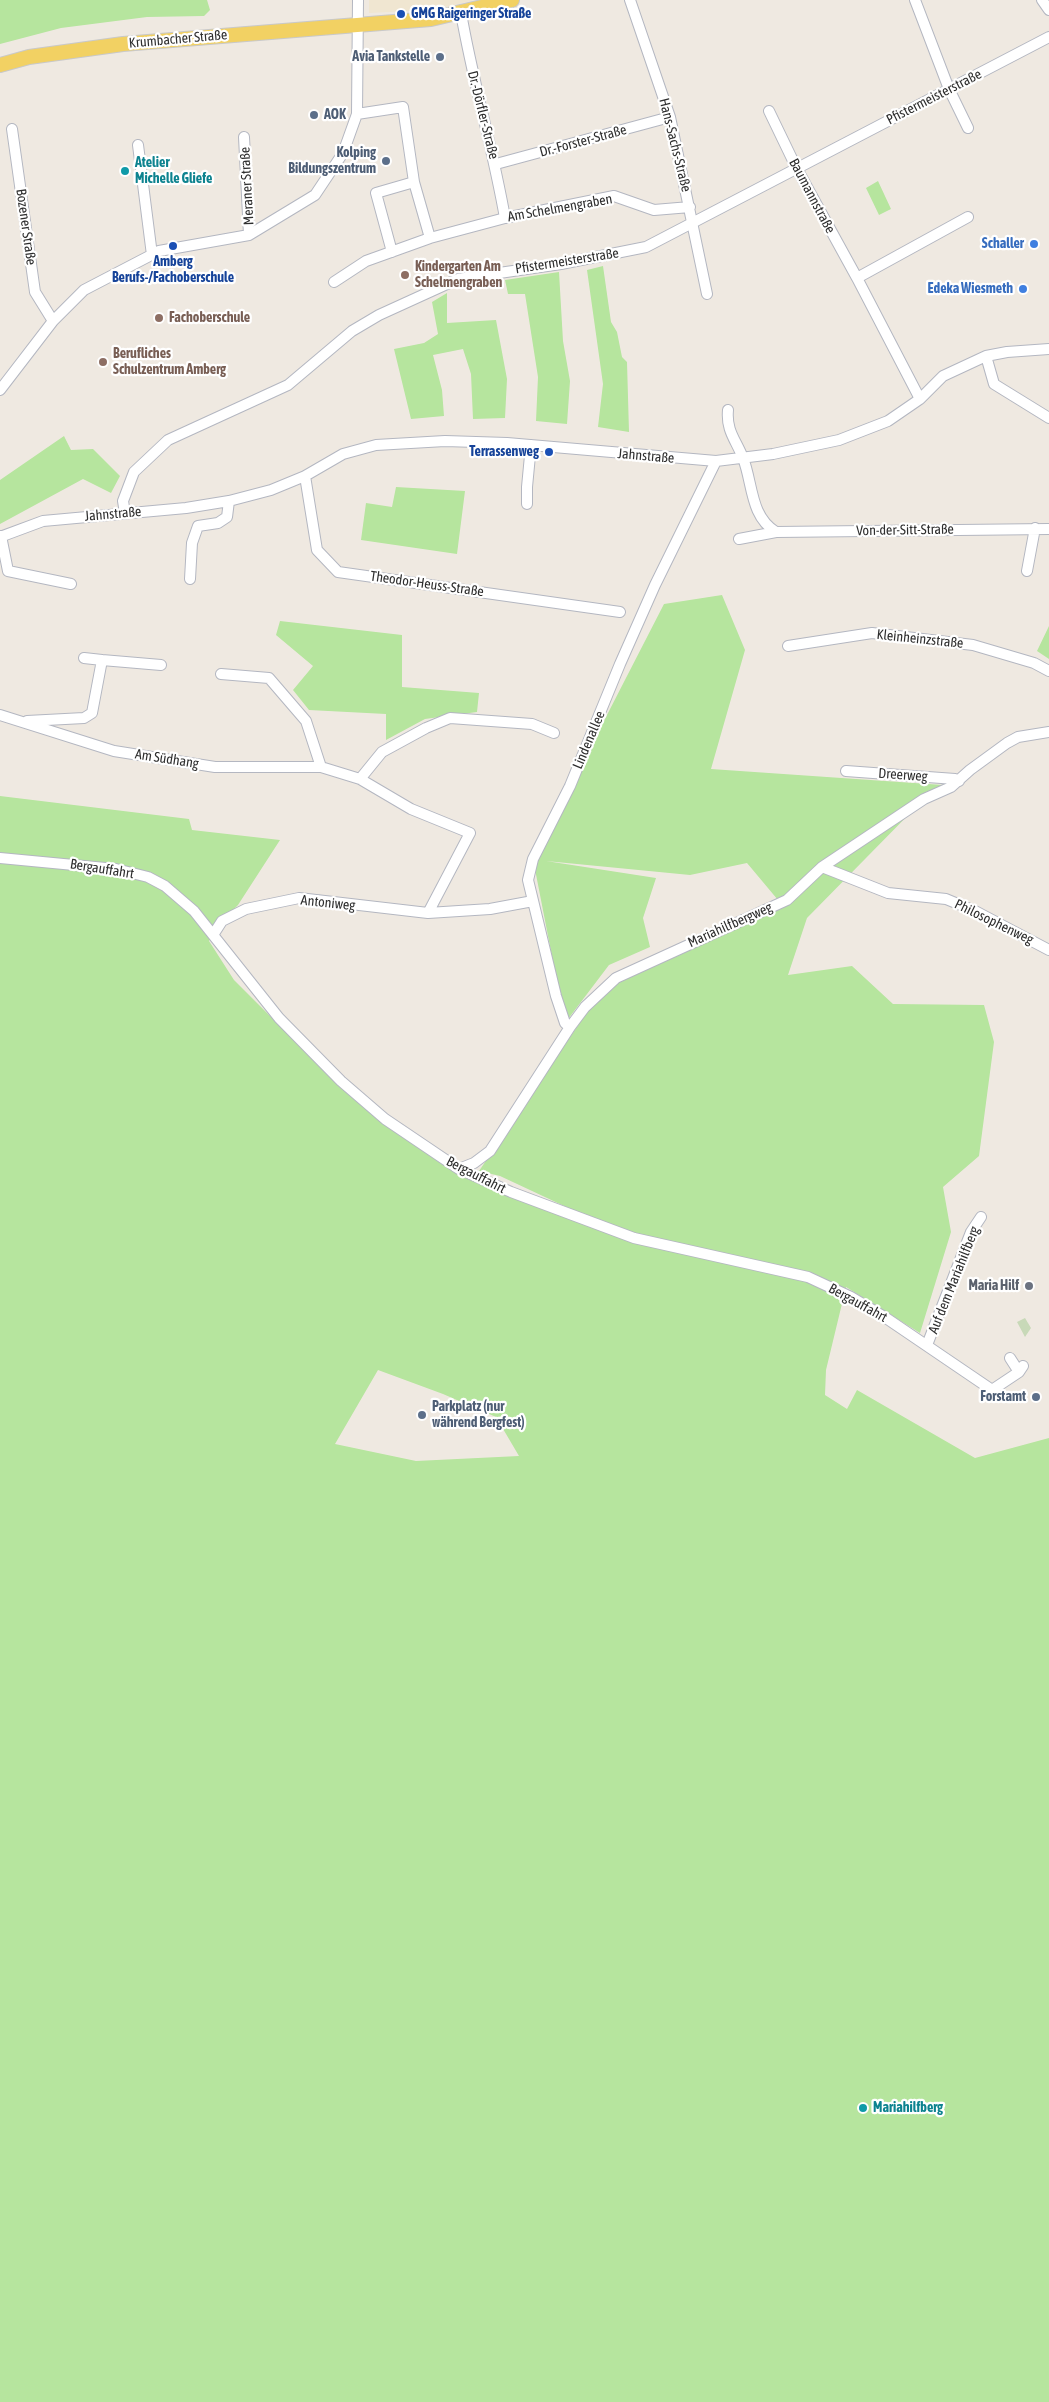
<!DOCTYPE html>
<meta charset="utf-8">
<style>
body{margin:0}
canvas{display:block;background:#efe9e1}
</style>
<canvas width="1049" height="2402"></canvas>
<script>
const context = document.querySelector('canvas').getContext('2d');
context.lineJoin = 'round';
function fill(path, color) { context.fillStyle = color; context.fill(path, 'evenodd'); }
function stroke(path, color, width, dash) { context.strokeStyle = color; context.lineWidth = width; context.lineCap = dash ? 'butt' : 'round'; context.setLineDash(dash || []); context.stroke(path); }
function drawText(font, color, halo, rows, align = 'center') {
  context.font = font + ' "Asap Condensed",sans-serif'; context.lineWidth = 4.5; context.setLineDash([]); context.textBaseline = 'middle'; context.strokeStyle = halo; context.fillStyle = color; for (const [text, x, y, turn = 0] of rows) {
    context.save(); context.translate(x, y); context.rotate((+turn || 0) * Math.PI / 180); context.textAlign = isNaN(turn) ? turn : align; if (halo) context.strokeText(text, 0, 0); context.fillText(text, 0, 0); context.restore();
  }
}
const education = new Path2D(`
 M 369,0 L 475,0 L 433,10 L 369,13 Z`);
const green = new Path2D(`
 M 0,0 L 207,0 L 210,10 L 204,16 L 147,17 L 61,28 L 0,44 Z
 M 878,181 L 891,209 L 879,215 L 866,188 Z
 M 603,266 L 611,322 L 617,332 L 622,357 L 627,362 L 629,432 L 598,427 L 603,384 L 587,270 Z
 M 559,272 L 563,341 L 570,381 L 567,424 L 536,421 L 538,377 L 525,294 L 508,294 L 505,280 Z
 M 447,293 L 447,323 L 496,320 L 507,379 L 505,418 L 473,419 L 471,374 L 463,349 L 433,355 L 442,390 L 444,416 L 411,419 L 394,349 L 424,343 L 438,334 L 432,302 Z
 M 64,436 L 71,450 L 93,449 L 120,476 L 111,493 L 83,479 L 0,524 L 0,480 Z
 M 396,487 L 465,491 L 457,554 L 361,540 L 366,503 L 392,507 Z
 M 722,595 L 745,650 L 711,769 L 943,785 L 924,799 L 807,918 L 788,975 L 852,966 L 893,1004 L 984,1005 L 994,1042 L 979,1156 L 943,1187 L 951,1232 L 920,1333 L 846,1287 L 826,1370 L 825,1395 L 847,1409 L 857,1390 L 975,1458 L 1049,1438 L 1049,2402 L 0,2402 L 0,796 L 189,819 L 192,830 L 280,840 L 238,905 L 222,921 L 209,941 L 234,980 L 304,1050 L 378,1118 L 460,1176 L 624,1234 L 500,1176 L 479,1171 L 611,977 L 778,900 L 747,863 L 690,875 L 546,861 L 656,878 L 643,918 L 650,947 L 609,965 L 565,1023 L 533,859 L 664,604 ZM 378,1370 L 443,1394 L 496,1417 L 519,1456 L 416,1461 L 335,1444 Z
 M 280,621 L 402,635 L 402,687 L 479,693 L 477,712 L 425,719 L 386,740 L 386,714 L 309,710 L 293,690 L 313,666 L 276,635 Z
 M 1049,626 L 1049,659 L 1037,651 Z`);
const cemetery = new Path2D(`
 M 1025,1318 L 1031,1328 L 1025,1337 L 1017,1322 Z`);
const minor = new Path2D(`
 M 630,0 L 670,117 L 707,294
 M 915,0 L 949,89 L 968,128
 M 1042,0 L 1049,10
 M 461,13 C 473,82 493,149 505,218
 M 769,111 L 796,167 L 857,278 L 920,399
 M 357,114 L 403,107 L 414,182 L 430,238
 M 12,129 L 35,292 L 53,321
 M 244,137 L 249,235
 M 138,145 L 152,255
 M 496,164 L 670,117
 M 392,252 L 376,193 L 414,182
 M 857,278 L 968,217
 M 334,282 L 366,261 L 430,238 L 505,218 L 614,196 L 654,210 L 690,207
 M 986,356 L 994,384 L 1049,418
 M 0,390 L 53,321 L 84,290 L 159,251 L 249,235 L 315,195 L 343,153 L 357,114 L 358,0
 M 728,410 C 726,431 736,440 743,458 C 753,484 750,516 776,532
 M 305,476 L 317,550 L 338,572 L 620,612
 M 527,504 L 527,487 L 531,445
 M 125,513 L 123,501 L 134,472 L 168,440 L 288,385 L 352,331 L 379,315 L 458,279 L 561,264 L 646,247 L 1049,37
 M 1,536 L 8,571 L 71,584
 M 0,537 L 43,521 L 186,508 L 229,501 L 271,490 L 305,476 L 343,454 L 376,445 L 445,441 L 507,443 L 716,461 L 773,454 L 839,440 L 888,421 L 920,399 L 943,376 L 986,356 L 1007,352 L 1049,349
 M 739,539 L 776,532 L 1049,529
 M 1027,571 L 1035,528
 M 190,579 L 192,543 L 198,526 L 218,523 L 227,517 L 229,501
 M 788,646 L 872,633 L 973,645 L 1034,663 L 1049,671
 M 84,658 L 102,660
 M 221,674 L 269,678 L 306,721 L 321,767
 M 0,715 L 114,751 L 215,767 L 321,767 L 360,779 L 411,809 L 470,833 L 428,913
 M 27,721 L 84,718 L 92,713 L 102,660 L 161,665
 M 846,771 L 955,779 L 959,781
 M 360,779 L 382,752 L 426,728 L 450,718 L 532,724 L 554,733
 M 0,858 L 116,869 L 148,877 L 165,886 L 194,911 L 279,1018 L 341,1081 L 385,1119 L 459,1169 L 511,1192 L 634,1238 L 808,1277 L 851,1297 L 886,1318 L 992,1390 L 1019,1372 L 1023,1366
 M 822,867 L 888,893 L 946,899 L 975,911 L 1049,950
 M 213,935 L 222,921 L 246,909 L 299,898 L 428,913 L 490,909 L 533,901
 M 570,1027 L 565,1023 L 556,996 L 528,880 L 533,859 L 570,786 L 620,664 L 655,585 L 716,461
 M 459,1169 L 474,1163 L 490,1151 L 570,1027 L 585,1007 L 616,978 L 787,900 L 822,867 L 924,799 L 951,787 L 970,770 L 1007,743 L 1018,737 L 1049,732
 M 927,1345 L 971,1232 L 981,1217
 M 1010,1358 L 1019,1372`);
const major = new Path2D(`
 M 0,65 L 29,57 L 123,44 L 431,19 L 512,0`);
const markers = [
 [401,14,5,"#1a4fb4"],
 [440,57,5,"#5c6f8a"],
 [314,115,5,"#5c6f8a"],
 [386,161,5,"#5c6f8a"],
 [125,171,5,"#0f9aa8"],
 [1034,244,5,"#3f7fe0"],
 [173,246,5,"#1a4fb4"],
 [405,275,5,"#8d6e63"],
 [1023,289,5,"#3f7fe0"],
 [159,318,5,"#8d6e63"],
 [103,362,5,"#8d6e63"],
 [549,452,5,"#1a4fb4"],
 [1029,1286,5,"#6b7280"],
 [1036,1397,5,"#5c6f8a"],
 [422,1415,5,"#5c6f8a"],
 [863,2108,5,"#0f9aa8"]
];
const transitNames = [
 ["GMG Raigeringer Straße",411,14],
 ["Amberg",173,262,"center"],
 ["Berufs-/Fachoberschule",173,278,"center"],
 ["Terrassenweg",539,452,"right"]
];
const streetNames = [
 ["Krumbacher Straße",178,39,-5],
 ["Pfistermeisterstraße",934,97,-27],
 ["Dr.-Dörfler-Straße",483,115,76],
 ["Dr.-Forster-Straße",583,141,-15],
 ["Hans-Sachs-Straße",675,145,76],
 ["Meraner Straße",247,186,-93],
 ["Baumannstraße",812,196,62],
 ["Am Schelmengraben",560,208,-10],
 ["Bozener Straße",26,227,82],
 ["Pfistermeisterstraße",567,261,-9],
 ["Jahnstraße",646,456,5],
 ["Jahnstraße",113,514,-5],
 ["Von-der-Sitt-Straße",905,530,-1],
 ["Theodor-Heuss-Straße",427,584,8],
 ["Kleinheinzstraße",920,639,6],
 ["Lindenallee",589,740,-67],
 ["Am Südhang",167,759,9],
 ["Dreerweg",903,775,4],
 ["Bergauffahrt",102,869,9],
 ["Antoniweg",328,903,6],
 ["Philosophenweg",994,922,26],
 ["Mariahilfbergweg",730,925,-24],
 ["Bergauffahrt",476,1175,27],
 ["Auf dem Mariahilfberg",954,1280,-68],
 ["Bergauffahrt",858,1303,29]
];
const serviceNames = [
 ["Avia Tankstelle",430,57],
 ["AOK",324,115,"left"],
 ["Kolping",376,153],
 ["Bildungszentrum",376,169],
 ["Forstamt",1026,1397],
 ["Parkplatz (nur",432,1407,"left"],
 ["während Bergfest)",432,1423,"left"]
];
const cultureNames = [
 ["Atelier",135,163],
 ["Michelle Gliefe",135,179],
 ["Mariahilfberg",873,2108]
];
const shopNames = [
 ["Schaller",1024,244],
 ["Edeka Wiesmeth",1013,289]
];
const educationNames = [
 ["Kindergarten Am",415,267],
 ["Schelmengraben",415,283],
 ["Fachoberschule",169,318],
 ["Berufliches",113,354],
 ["Schulzentrum Amberg",113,370]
];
const worshipNames = [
 ["Maria Hilf",1019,1286]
];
fill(education, '#f0e6d1');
fill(green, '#b6e59e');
fill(cemetery, '#c8d9b8');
stroke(minor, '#b4b7c1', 12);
stroke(major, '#c9c9c9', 16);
stroke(minor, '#fff', 10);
stroke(major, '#f2d163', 14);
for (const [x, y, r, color] of markers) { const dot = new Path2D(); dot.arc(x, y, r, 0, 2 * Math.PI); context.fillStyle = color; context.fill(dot); stroke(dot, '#fff', 2); }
drawText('bold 14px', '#164399', '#fff', transitNames, 'left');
drawText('14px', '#2e2e2e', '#fff', streetNames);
drawText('bold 14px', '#4e5e75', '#fff', serviceNames, 'right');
drawText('bold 14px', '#0d838f', '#fff', cultureNames, 'left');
drawText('bold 14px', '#366cbe', '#fff', shopNames, 'right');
drawText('bold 14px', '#785e54', '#fff', educationNames, 'left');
drawText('bold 14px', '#5b616d', '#fff', worshipNames, 'right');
</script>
